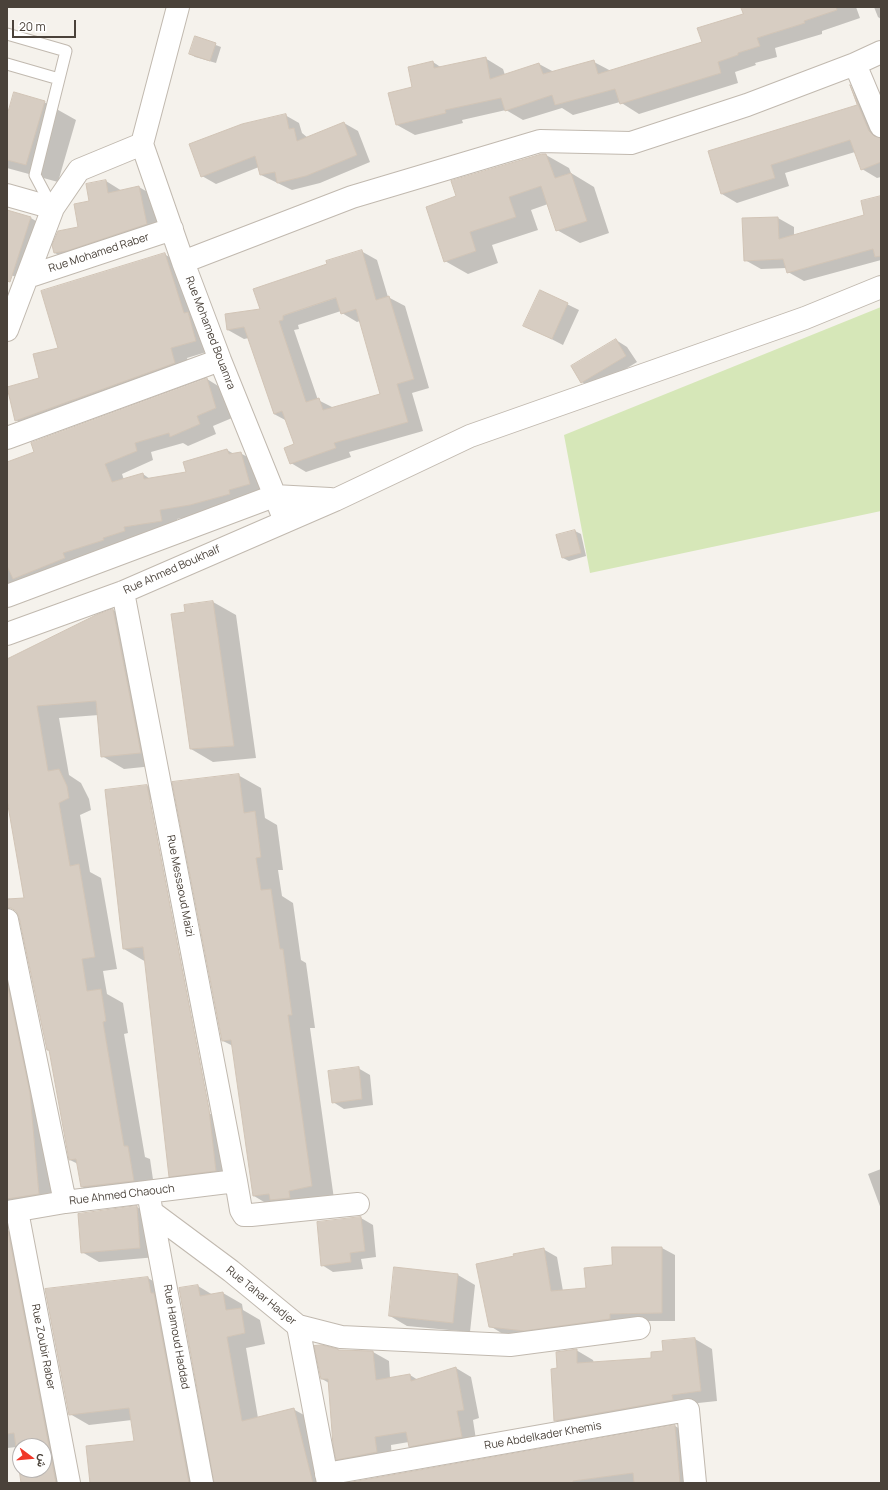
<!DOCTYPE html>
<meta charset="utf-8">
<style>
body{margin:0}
#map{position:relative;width:888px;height:1490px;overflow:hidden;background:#f5f2ec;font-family:Manrope,Vazirmatn,sans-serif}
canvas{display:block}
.frame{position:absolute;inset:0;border:8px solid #4a423a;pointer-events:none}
.north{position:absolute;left:12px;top:1438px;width:40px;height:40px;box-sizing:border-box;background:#fff;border:1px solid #b7b3b0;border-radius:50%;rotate:106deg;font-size:11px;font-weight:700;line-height:16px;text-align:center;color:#4a423a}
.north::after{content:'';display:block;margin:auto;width:14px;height:18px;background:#f03729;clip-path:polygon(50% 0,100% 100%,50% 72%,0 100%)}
.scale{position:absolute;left:12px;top:20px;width:64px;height:18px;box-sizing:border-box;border:2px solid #4a423a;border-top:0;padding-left:5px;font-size:12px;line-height:14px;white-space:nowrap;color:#4a423a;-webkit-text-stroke:3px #fff;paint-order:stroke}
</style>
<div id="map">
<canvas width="888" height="1490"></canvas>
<div class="frame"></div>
<div class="north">ش</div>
<div class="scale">20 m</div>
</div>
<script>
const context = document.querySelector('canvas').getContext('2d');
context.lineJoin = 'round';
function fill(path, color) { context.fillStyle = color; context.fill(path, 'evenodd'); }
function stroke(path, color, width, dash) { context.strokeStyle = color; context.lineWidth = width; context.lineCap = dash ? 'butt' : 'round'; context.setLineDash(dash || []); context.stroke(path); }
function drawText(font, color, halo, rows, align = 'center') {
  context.font = font + ' Manrope,sans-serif'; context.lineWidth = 4; context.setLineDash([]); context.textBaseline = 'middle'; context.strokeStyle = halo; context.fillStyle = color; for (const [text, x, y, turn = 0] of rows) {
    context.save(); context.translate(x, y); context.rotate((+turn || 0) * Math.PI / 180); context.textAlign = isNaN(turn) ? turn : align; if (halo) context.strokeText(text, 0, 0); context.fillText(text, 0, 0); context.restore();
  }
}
const green = new Path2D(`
 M 881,307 L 881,511 L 590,573 L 564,435 Z`);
const shadow = new Path2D(`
 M 742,7 L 856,7 L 860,18 L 822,31 L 822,34 L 775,48 L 777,57 L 755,63 L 756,65 L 735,72 L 738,83 L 639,114 L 620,102 L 573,115 L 562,108 L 523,120 L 506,110 L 462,120 L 463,123 L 415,135 L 397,125 L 389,94 L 413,88 L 433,62 L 442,68 L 485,58 L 503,69 L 505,75 L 539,64 L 554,72 L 594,62 L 611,71 L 703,42 L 744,14 Z
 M 874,7 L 881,7 L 881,19 L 878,17 Z
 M 195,37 L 221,47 L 216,63 L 195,57 L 190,54 Z
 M 852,87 L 865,95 L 881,132 L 881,177 L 877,178 L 862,169 L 855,152 L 785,173 L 789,186 L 737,203 L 722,194 L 858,105 Z
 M 44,102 L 76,120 L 58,182 L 7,168 L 7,119 Z
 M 285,115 L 299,123 L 302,133 L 308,138 L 344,123 L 358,131 L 370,162 L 320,183 L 292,190 L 261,175 L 259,167 L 216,184 L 202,176 Z
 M 546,155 L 569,168 L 571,173 L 594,187 L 609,233 L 580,243 L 557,230 L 548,204 L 531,210 L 538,230 L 492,245 L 498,263 L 468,274 L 445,261 L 458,197 Z
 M 106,181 L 122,191 L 139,187 L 156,197 L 163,234 L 72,263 L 55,253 L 79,227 Z
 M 881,197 L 881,260 L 804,281 L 788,272 L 787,268 L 761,269 L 745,260 L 743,219 L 778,218 L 794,227 L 794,236 L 866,216 Z
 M 7,211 L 31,218 L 44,226 L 26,280 L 7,274 Z
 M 361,251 L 377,260 L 388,297 L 405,306 L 429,388 L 412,393 L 423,431 L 349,452 L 351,457 L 306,472 L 291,463 L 295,445 L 287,421 L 274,414 L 249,338 L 244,339 L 228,330 L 226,315 L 261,310 L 328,265 ZM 341,311 L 342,313 L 357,322 L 360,321 L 382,394 L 334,408 L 318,400 L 294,330 L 299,329 L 298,325 Z
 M 164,254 L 182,264 L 213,350 L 187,358 L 192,373 L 33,430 L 16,420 L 59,348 Z
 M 540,291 L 579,310 L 563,345 L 524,325 Z
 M 616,340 L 627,347 L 637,362 L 593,389 L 582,382 Z
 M 207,379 L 223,389 L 232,418 L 213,426 L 216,434 L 188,446 L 183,443 L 151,452 L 153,460 L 122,474 L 124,480 L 143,474 L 150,479 L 187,473 L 227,450 L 234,454 L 240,453 L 257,462 L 266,493 L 207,514 L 177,519 L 178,530 L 7,600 L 7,463 L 35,453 Z
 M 575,531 L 581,534 L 586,556 L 569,561 L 563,558 Z
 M 213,602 L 236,615 L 256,758 L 213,762 L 191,749 L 186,606 Z
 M 113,610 L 135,622 L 163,765 L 124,769 L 102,756 L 99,715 L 59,718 L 69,775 L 81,783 L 89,799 L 91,810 L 80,815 L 90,872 L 101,878 L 117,969 L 103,971 L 107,994 L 123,1003 L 128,1033 L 124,1034 L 145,1157 L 150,1159 L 155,1193 L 104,1199 L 82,1187 L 78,1164 L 70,1160 L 51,1051 L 47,1050 L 27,914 L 7,794 L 7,660 L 97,616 Z
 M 238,775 L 261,788 L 265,818 L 277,825 L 283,870 L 278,870 L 282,896 L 293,903 L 301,960 L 306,963 L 315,1028 L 310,1028 L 334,1199 L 276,1209 L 254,1196 L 233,1046 L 223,1041 Z
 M 147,786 L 170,799 L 238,1183 L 192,1189 L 170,1176 L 146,962 L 124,949 ZM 149,800 L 151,800 L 211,1114 L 209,1114 Z
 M 7,898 L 9,925 L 61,1206 L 7,1207 Z
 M 358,1068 L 370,1075 L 373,1105 L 344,1109 L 333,1102 Z
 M 881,1169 L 881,1209 L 868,1174 Z
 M 137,1207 L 154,1217 L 157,1257 L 99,1262 L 82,1252 Z
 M 361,1218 L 373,1225 L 376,1257 L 361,1259 L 363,1269 L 333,1272 L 322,1265 L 318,1223 Z
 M 7,1230 L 27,1241 L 73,1483 L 22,1483 L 21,1470 L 44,1470 L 44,1446 L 20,1446 L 20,1466 L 17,1447 L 7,1448 Z
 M 662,1248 L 675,1255 L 675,1321 L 623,1321 L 538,1338 L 503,1334 L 490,1326 L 515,1257 L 543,1249 L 557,1257 L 563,1291 L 587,1289 L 613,1266 Z
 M 458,1275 L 475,1285 L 470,1332 L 407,1326 L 390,1316 Z
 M 148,1278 L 168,1290 L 206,1483 L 91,1483 L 135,1442 L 132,1420 L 89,1425 L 70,1414 Z
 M 198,1286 L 213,1295 L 223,1293 L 242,1304 L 243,1310 L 260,1320 L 265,1344 L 246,1348 L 258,1418 L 293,1409 L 313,1420 L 329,1483 L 215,1483 Z
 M 695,1339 L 712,1349 L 717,1401 L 689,1404 L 572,1430 L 555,1420 L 558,1369 L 576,1350 L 593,1360 L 594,1363 L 652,1359 L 664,1351 Z
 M 340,1351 L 373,1352 L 389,1361 L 390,1378 L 410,1375 L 418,1380 L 456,1368 L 471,1377 L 479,1418 L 473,1420 L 477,1446 L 425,1455 L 410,1446 L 409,1442 L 391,1445 L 392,1461 L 353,1468 L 337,1459 L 329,1383 L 322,1379 Z
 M 675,1426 L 694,1437 L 698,1483 L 353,1483 Z`);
const building = new Path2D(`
 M 741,7 L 836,7 L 837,10 L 804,21 L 805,23 L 757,38 L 760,46 L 738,53 L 738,55 L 718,62 L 721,73 L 620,104 L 615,89 L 555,105 L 552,95 L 505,111 L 501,98 L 445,110 L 446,113 L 396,125 L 388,93 L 412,87 L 408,67 L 433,61 L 434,68 L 486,57 L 490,79 L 539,63 L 543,74 L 594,60 L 598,74 L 702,42 L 697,28 L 743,14 Z
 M 195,36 L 216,43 L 210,61 L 189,54 Z
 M 850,85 L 869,131 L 874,136 L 881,138 L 881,162 L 861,170 L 850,140 L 771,165 L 775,178 L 721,194 L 708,151 L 857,105 Z
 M 14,92 L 45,101 L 26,165 L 7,160 L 7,116 Z
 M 286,114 L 289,129 L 294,128 L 297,141 L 344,122 L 357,155 L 306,176 L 277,183 L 275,172 L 260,175 L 255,156 L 201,177 L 189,144 L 242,124 Z
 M 542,154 L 546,154 L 555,178 L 571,173 L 587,221 L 556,231 L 541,186 L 509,197 L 516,217 L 470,232 L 476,251 L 444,262 L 426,207 L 456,196 L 451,181 Z
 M 106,180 L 108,193 L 139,186 L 147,224 L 67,251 L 54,253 L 52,245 L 58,231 L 78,227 L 74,204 L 89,201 L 86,184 Z
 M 881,196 L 881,256 L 875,257 L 873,249 L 787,273 L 783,259 L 744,261 L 742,218 L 778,217 L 779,239 L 864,215 L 861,201 Z
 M 7,210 L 31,217 L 10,282 L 7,281 Z
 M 362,250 L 376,300 L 389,296 L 414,379 L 397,384 L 408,422 L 334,443 L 336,448 L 290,464 L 284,448 L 294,444 L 282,411 L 274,414 L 244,327 L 227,330 L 225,314 L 260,309 L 253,289 L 327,264 L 326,261 ZM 336,298 L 341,314 L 356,309 L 380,394 L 323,410 L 319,398 L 306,402 L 279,321 L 283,320 L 283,316 Z
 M 165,253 L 184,313 L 188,312 L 196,341 L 171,348 L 175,363 L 15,421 L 7,387 L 39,378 L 33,354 L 58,348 L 41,291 Z
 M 540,290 L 568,303 L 552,339 L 523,326 Z
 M 616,339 L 626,356 L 581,383 L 571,366 Z
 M 207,378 L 216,408 L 197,416 L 200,424 L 170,437 L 169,433 L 135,443 L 137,451 L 105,464 L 112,482 L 143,473 L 144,479 L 186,472 L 183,462 L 227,449 L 229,454 L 241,452 L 250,484 L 229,490 L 230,494 L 190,505 L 160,510 L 162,521 L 124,527 L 125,531 L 103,538 L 104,540 L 63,553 L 65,558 L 13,579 L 7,566 L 7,462 L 34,452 L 31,443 Z
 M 575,530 L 581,553 L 562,558 L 556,535 Z
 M 213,601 L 234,746 L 190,749 L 171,614 L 185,612 L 184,605 Z
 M 113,609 L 141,753 L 101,757 L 96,701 L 37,706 L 48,771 L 59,769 L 67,786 L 69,798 L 59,803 L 70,866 L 79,864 L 95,957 L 82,959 L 87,991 L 101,989 L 106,1021 L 103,1022 L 124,1146 L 128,1146 L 134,1181 L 81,1187 L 76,1159 L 69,1160 L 49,1050 L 47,1050 L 19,917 L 16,911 L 11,908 L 7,908 L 7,899 L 24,898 L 7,800 L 7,659 L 96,615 Z
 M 239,774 L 244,813 L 255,811 L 261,857 L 256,858 L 261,890 L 271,889 L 280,949 L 283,949 L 292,1015 L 288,1015 L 312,1186 L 289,1191 L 290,1198 L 270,1200 L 269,1194 L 253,1196 L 231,1040 L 222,1041 L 172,782 Z
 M 147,785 L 209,1109 L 216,1171 L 169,1177 L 143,947 L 123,949 L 105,790 Z
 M 7,982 L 30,1093 L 39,1194 L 7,1199 Z
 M 359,1067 L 362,1099 L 332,1103 L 328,1071 Z
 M 137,1206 L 140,1248 L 81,1253 L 78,1214 Z
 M 361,1217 L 365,1251 L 350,1253 L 351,1262 L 321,1266 L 317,1222 Z
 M 7,1225 L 56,1483 L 21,1483 L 14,1433 L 7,1434 ZM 20,1446 L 44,1446 L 44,1470 L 20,1470 Z
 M 612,1247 L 662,1247 L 662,1313 L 610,1314 L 610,1319 L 524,1331 L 489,1327 L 476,1264 L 514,1256 L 513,1254 L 544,1248 L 551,1291 L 586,1288 L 584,1268 L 612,1265 Z
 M 394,1267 L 458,1274 L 453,1323 L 389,1316 Z
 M 148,1277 L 151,1293 L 154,1293 L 189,1483 L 90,1483 L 86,1446 L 134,1441 L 129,1408 L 69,1415 L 45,1289 Z
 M 198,1285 L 200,1296 L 223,1292 L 226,1310 L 241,1308 L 245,1333 L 227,1337 L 242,1421 L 294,1408 L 313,1483 L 214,1483 L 179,1288 Z
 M 695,1338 L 701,1391 L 672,1395 L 673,1400 L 554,1421 L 551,1369 L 557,1368 L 556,1352 L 577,1349 L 577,1363 L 651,1358 L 651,1352 L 663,1351 L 662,1341 Z
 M 322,1345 L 338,1349 L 338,1350 L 373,1351 L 376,1380 L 410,1374 L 411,1381 L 456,1367 L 464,1410 L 457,1411 L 462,1437 L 409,1447 L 406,1432 L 375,1437 L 377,1452 L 336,1460 L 333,1445 L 328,1379 L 321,1379 L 314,1346 Z
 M 675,1425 L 680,1483 L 634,1483 L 633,1473 L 573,1481 L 573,1483 L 347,1483 Z`);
const service = new Path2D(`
 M 7,34 L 66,51 L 35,175 L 52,207
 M 7,64 L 59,79`);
const minor = new Path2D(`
 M 855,64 L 881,126
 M 142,144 L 183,262 L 220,360 L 285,521
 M 142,144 L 178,7
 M 7,195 L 53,208 L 79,170 L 142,144
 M 183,262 L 352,197 L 540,141 L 631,143 L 747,105 L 855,64 L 881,52
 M 27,277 L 172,229
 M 7,330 L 53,208
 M 7,438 L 220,360
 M 123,592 L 236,1181 L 241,1210 L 244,1215 L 251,1215 L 358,1204
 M 7,596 L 274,496 L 330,499
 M 7,634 L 123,592 L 335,500 L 470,436 L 805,318 L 881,287
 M 7,920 L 65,1202
 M 148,1192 L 202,1483
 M 17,1211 L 69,1483
 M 7,1212 L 65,1202 L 236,1181
 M 153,1213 L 231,1271 L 298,1326 L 328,1483
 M 298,1326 L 341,1337 L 510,1345 L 639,1328
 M 326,1474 L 688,1410 L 695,1483`);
const streetNames = [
 ["Rue Mohamed Raber",99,253,-18],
 ["Rue Mohamed Bouamra",210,333,69],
 ["Rue Ahmed Boukhalf",172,570,-24],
 ["Rue Messaoud Maizi",180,886,79],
 ["Rue Ahmed Chaouch",122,1195,-7],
 ["Rue Tahar Hadjer",261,1296,39],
 ["Rue Hamoud Haddad",176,1337,80],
 ["Rue Zoubir Raber",43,1347,79],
 ["Rue Abdelkader Khemis",543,1436,-10]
];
fill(green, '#d6e7b8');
fill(shadow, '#0003');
fill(building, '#d7cdc2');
stroke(building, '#d1c4b6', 1);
stroke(service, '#c1b9af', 13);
stroke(minor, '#c1b9af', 24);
stroke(service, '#fff', 11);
stroke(minor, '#fff', 22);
drawText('11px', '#4a423a', '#fff', streetNames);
</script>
